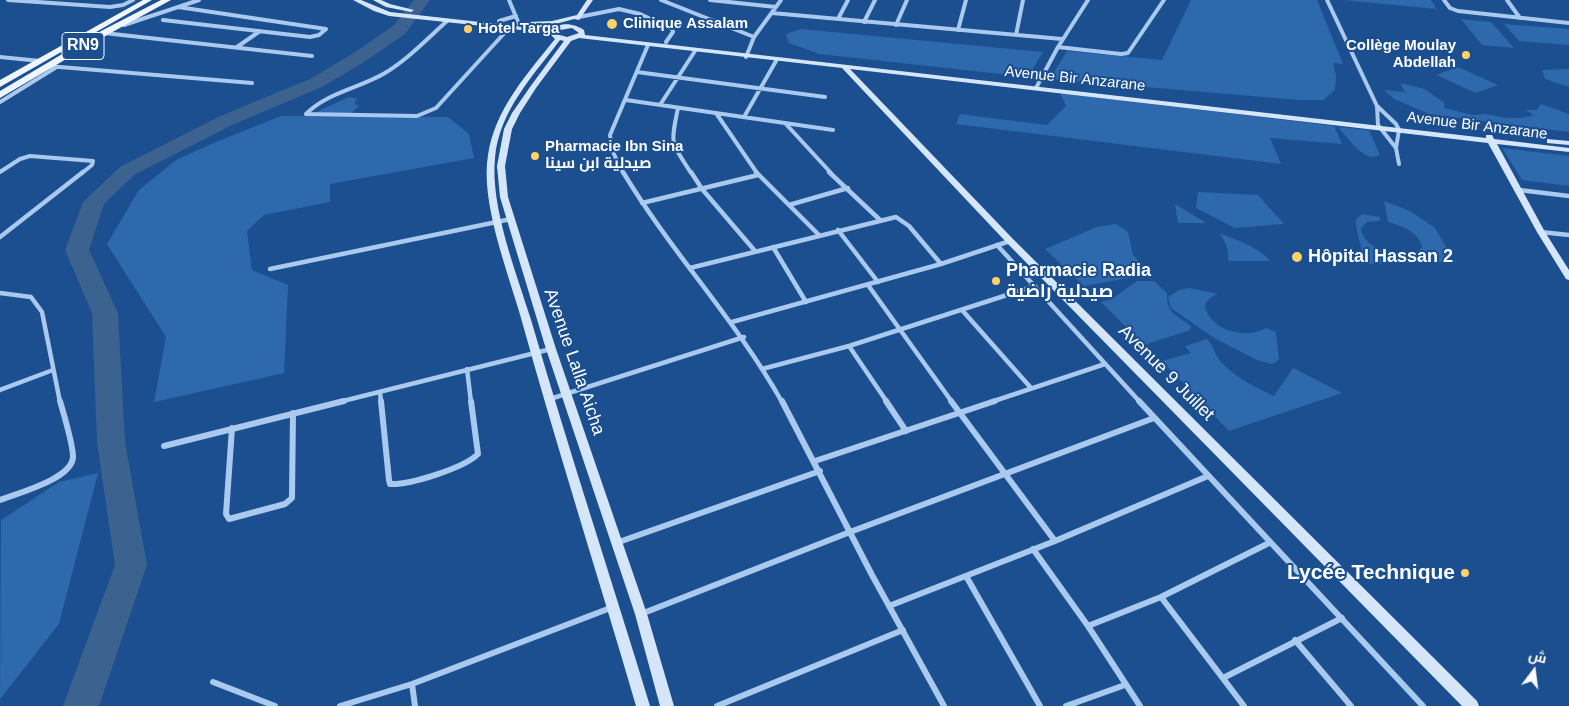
<!DOCTYPE html>
<meta charset="utf-8">
<style>
body{margin:0}
#map{position:relative;width:1569px;height:706px;overflow:hidden;background:#1b4f8f;font-family:Arial,Cairo,sans-serif}
canvas{display:block}
.north{position:absolute;left:1509px;top:646px;width:50px;height:50px;-webkit-text-stroke:4px #1b4f8f;paint-order:stroke;rotate:15deg;font-size:14px;font-weight:700;line-height:20px;text-align:center;color:#fff}
.north::after{content:'';display:block;margin:auto;width:18px;height:22px;background:#fff;clip-path:polygon(50% 0,100% 100%,50% 72%,0 100%)}
</style>
<div id="map">
<canvas width="1569" height="706"></canvas>
<div class="north">ش</div>
</div>
<script>
const context = document.querySelector('canvas').getContext('2d');
context.lineJoin = 'round';
function fill(path, color) { context.fillStyle = color; context.fill(path, 'evenodd'); }
function stroke(path, color, width, dash) { context.strokeStyle = color; context.lineWidth = width; context.lineCap = dash ? 'butt' : 'round'; context.setLineDash(dash || []); context.stroke(path); }
function drawText(font, color, halo, rows, align = 'center') {
  context.font = font + ' Arial,Cairo,sans-serif'; context.lineWidth = 4; context.setLineDash([]); context.textBaseline = 'middle'; context.strokeStyle = halo; context.fillStyle = color; for (const [text, x, y, turn = 0] of rows) {
    context.save(); context.translate(x, y); context.rotate((+turn || 0) * Math.PI / 180); context.textAlign = isNaN(turn) ? turn : align; if (halo) context.strokeText(text, 0, 0); context.fillText(text, 0, 0); context.restore();
  }
}
const green = new Path2D(`
 M 1191,0 L 1317,0 L 1343,64 L 1333,63 L 1336,76 L 1335,90 L 1323,100 L 1299,100 L 1050,79 L 1067,51 L 1162,60 Z
 M 1343,0 L 1431,0 L 1437,9 Z
 M 1461,19 L 1491,22 L 1514,48 L 1482,45 Z
 M 1504,24 L 1569,29 L 1569,45 L 1519,41 Z
 M 801,29 L 1043,52 L 1028,77 L 819,54 L 789,43 L 786,34 Z
 M 1458,67 L 1498,85 L 1476,93 L 1436,75 Z
 M 1569,69 L 1569,87 L 1545,79 L 1542,70 Z
 M 1400,83 L 1425,89 L 1444,103 L 1444,108 L 1473,115 L 1486,114 L 1506,118 L 1522,118 L 1534,115 L 1525,110 L 1537,110 L 1541,104 L 1569,114 L 1569,132 L 1429,114 L 1394,99 L 1384,90 L 1405,92 Z
 M 1060,93 L 1334,126 L 1342,144 L 1270,138 L 1281,164 L 956,124 L 960,114 L 1047,125 L 1066,106 Z
 M 349,97 L 357,99 L 354,104 L 359,106 L 350,114 L 316,112 Z
 M 281,116 L 448,117 L 469,134 L 474,158 L 330,184 L 330,202 L 264,215 L 247,231 L 252,270 L 288,285 L 284,373 L 154,402 L 166,337 L 107,244 L 139,190 L 176,160 L 216,142 Z
 M 1338,127 L 1369,130 L 1380,155 C 1364,164 1348,137 1338,127 Z
 M 1502,148 L 1569,156 L 1569,186 L 1522,180 Z
 M 1198,192 L 1258,195 L 1284,224 L 1235,228 L 1196,208 Z
 M 1384,201 L 1410,211 L 1435,228 L 1455,262 L 1366,264 C 1363,253 1355,229 1356,219 L 1362,214 L 1380,217 L 1380,221 L 1367,222 L 1361,228 C 1361,250 1413,266 1422,246 C 1417,231 1402,226 1388,222 Z
 M 1175,204 L 1206,223 L 1178,223 Z
 M 1116,224 L 1128,232 L 1133,255 L 1147,270 L 1145,275 L 1084,286 L 1045,249 L 1097,227 Z
 M 1219,233 C 1236,240 1258,246 1270,261 L 1228,261 C 1229,249 1226,243 1219,233 Z
 M 1137,281 L 1154,281 L 1167,293 C 1166,313 1176,315 1191,326 L 1190,330 L 1144,345 L 1101,302 L 1112,299 Z
 M 1190,288 L 1218,294 C 1210,297 1207,299 1205,307 C 1212,331 1246,340 1266,328 L 1276,332 L 1279,360 L 1272,364 L 1257,360 L 1214,338 L 1171,308 L 1168,297 L 1179,290 Z
 M 1207,339 C 1214,346 1215,356 1221,362 C 1236,378 1255,387 1274,396 L 1293,368 L 1342,393 L 1229,431 L 1162,361 L 1191,353 L 1185,346 Z
 M 98,473 L 59,624 L 0,699 L 1,520 L 59,482 Z`);
const river = new Path2D(`
 M 414,0 L 430,0 L 405,34 L 364,62 L 322,87 L 232,125 L 134,175 L 104,204 L 89,250 L 118,313 L 125,442 L 147,565 L 99,706 L 63,706 L 115,565 L 97,442 L 92,313 L 65,250 L 83,202 L 120,167 L 218,117 L 310,79 L 352,54 L 393,26 Z`);
const streetFar2 = new Path2D(`
 M 8,0 L 110,7 L 123,5 L 133,0
 M 509,0 L 519,24
 M 661,0 L 754,37
 M 710,0 L 776,7
 M 1327,0 L 1377,106 L 1396,124 L 1399,130 L 1396,148 L 1399,164
 M 1444,0 L 1450,8 L 1458,11 L 1569,23
 M 1507,0 L 1520,18
 M 772,13 L 1062,39
 M 579,17 L 619,9 L 640,14 L 672,29 L 673,32 L 666,42
 M 838,19 L 848,0
 M 163,20 L 310,37 L 319,35 L 326,29 L 178,7
 M 447,21 C 427,39 408,59 385,73 C 360,88 326,93 306,114 L 417,116 L 436,108 L 509,28
 M 499,21 L 516,16
 M 864,22 L 875,0
 M 124,25 L 199,0
 M 896,25 L 907,0
 M 958,30 L 966,0
 M 104,33 L 312,56
 M 1016,35 L 1023,0
 M 237,47 L 260,31
 M 1058,47 L 1121,54 L 1128,53 L 1164,0
 M 0,57 L 40,61
 M 746,57 L 754,37 L 781,0
 M 48,66 L 252,83
 M 637,72 L 825,97
 M 1036,88 L 1058,47 L 1088,0
 M 626,100 L 833,130
 M 0,102 L 55,68
 M 660,105 L 695,51
 M 1377,106 L 1378,125 L 1396,148
 M 678,108 C 670,146 671,141 691,173
 M 716,113 L 757,173
 M 744,117 L 776,61
 M 785,123 L 831,173
 M 0,172 L 20,159 L 30,156 L 93,161 L 92,165 L 82,173
 M 623,173 L 612,150 L 610,135 L 648,45`);
const streetFar1 = new Path2D(`
 M 623,172 C 671,252 736,320 782,402
 M 691,172 L 702,189 L 755,251
 M 756,172 L 819,235
 M 829,172 L 880,220
 M 1519,190 L 1569,196
 M 642,203 L 758,175
 M 789,205 L 848,188
 M 838,230 L 878,282
 M 1541,232 L 1569,235
 M 0,237 L 83,172
 M 997,245 L 1140,402
 M 773,247 L 806,302
 M 690,268 L 896,217 L 909,226 L 941,264
 M 270,269 L 511,219
 M 868,285 L 952,402
 M 0,293 L 31,297 L 42,312 L 60,402
 M 962,310 L 1031,388
 M 732,322 L 941,264 L 1010,241
 M 849,346 L 887,402
 M 467,369 L 471,402
 M 762,369 L 849,346 L 1035,286
 M 0,390 L 53,370
 M 380,392 L 381,402
 M 550,399 L 744,337
 M 339,402 L 551,349
 M 991,402 L 1105,364`);
const street = new Path2D(`
 M 381,401 L 389,480 L 390,484 C 410,485 464,468 478,454 L 471,401
 M 782,401 L 872,575 L 944,706
 M 886,401 L 906,431
 M 951,401 L 1055,541
 M 1139,401 L 1423,706
 M 232,428 L 226,514 L 229,519 L 285,504 L 292,498 L 293,413
 M 164,446 L 344,401
 M 815,461 L 995,401
 M 0,500 C 18,493 72,479 73,457 C 73,444 64,415 60,401
 M 616,543 L 820,471
 M 1033,549 L 1088,626 L 1140,706
 M 966,576 L 1040,706
 M 1161,597 L 1244,706
 M 889,606 L 1055,541 L 1208,476
 M 641,614 L 850,532 L 1154,418
 M 1088,626 L 1161,597 L 1269,543
 M 1295,640 L 1351,706
 M 1223,678 L 1342,618
 M 213,682 L 275,706
 M 340,706 L 412,684
 M 415,706 L 412,684 L 613,607
 M 717,706 L 903,630
 M 1066,706 L 1125,685`);
const secondary = new Path2D(`
 M 353,0 L 361,0 L 390,12 L 552,30 C 561,21 575,24 584,30 L 585,35 L 1486,138 L 1486,135 L 1492,135 L 1494,139 L 1569,148 L 1569,152 L 1497,144 L 1545,232 L 1569,270 L 1569,280 L 1566,279 L 1537,232 L 1488,143 L 850,69 L 1013,239 L 1477,701 L 1479,706 L 1462,706 L 1007,243 L 842,68 L 579,38 L 571,41 L 536,88 L 520,113 L 512,129 L 505,166 L 508,197 L 556,349 L 647,614 L 674,706 L 660,706 L 635,614 L 546,349 L 500,197 L 497,166 L 504,129 L 512,113 L 530,87 L 564,41 L 560,40 C 533,76 499,111 495,158 C 490,208 517,274 532,323 C 569,451 611,578 650,706 L 636,706 C 598,576 557,448 521,318 C 508,272 480,202 488,155 C 495,109 527,74 555,39 L 549,33 L 389,16 L 374,11 ZM 572,28 L 579,33 L 567,37 L 556,34 L 560,30 Z
 M 373,0 L 381,0 L 390,4 L 414,10 L 411,12 L 386,7 Z
 M 587,0 L 593,0 L 579,20 L 574,19 L 552,25 L 529,26 L 526,24 L 529,22 L 552,21 L 577,15 Z
 M 1547,139 L 1569,141 L 1569,145 L 1547,143 Z`);
const primary = new Path2D(`
 M 143,0 L 152,0 L 0,87 L 0,80 Z
 M 161,0 L 171,0 L 107,35 L 0,98 L 0,91 L 101,31 Z`);
const markers = [
 [612,24,6,"#ffd166"],
 [468,29,5,"#ffd166"],
 [1466,55,5,"#ffd166"],
 [535,156,5,"#ffd166"],
 [1297,257,6,"#ffd166"],
 [996,281,5,"#ffd166"],
 [1465,573,5,"#ffd166"]
];
const farPoinames = [
 ["Clinique Assalam",623,24],
 ["Hotel Targa",478,29],
 ["Collège Moulay",1456,46,"right"],
 ["Abdellah",1456,63,"right"],
 ["Pharmacie Ibn Sina",545,147],
 ["صيدلية ابن سينا",545,164]
];
const farStreetnames = [
 ["Avenue Bir Anzarane",1075,79,6],
 ["Avenue Bir Anzarane",1477,126,7]
];
const shields = [
 [83,46,42]
];
const shieldNames = [
 ["RN9",83,46]
];
const poiNames = [
 ["Hôpital Hassan 2",1308,257],
 ["Pharmacie Radia",1006,271],
 ["صيدلية راضية",1006,292]
];
const streetNames = [
 ["Avenue Lalla Aicha",574,362,71],
 ["Avenue 9 Juillet",1166,373,45]
];
const nearPoinames = [
 ["Lycée Technique",1455,573]
];
fill(green, '#2e69ad');
fill(river, '#3c6290');
stroke(streetFar2, '#a9c9ee', 4);
stroke(streetFar1, '#a9c9ee', 4.5);
stroke(street, '#a9c9ee', 6);
fill(secondary, '#d6e6fa');
fill(primary, '#f0f6ff');
for (const [x, y, r, color] of markers) { const dot = new Path2D(); dot.arc(x, y, r, 0, 2 * Math.PI); context.fillStyle = color; context.fill(dot); stroke(dot, '#1b4f8f', 2); }
drawText('bold 15px', '#fff', '#1b4f8f', farPoinames, 'left');
drawText('15px', '#fff', '#1b4f8f', farStreetnames);
for (const [x, y, w] of shields) { const box = new Path2D(); box.roundRect(x - w / 2, y - 13.5, w, 27, 4); context.fillStyle = '#1b4f8f'; context.fill(box); stroke(box, '#fff', 1); }
drawText('bold 16px', '#fff', null, shieldNames);
drawText('bold 18px', '#fff', '#1b4f8f', poiNames, 'left');
drawText('18px', '#fff', '#1b4f8f', streetNames);
drawText('bold 21px', '#fff', '#1b4f8f', nearPoinames, 'right');
</script>
